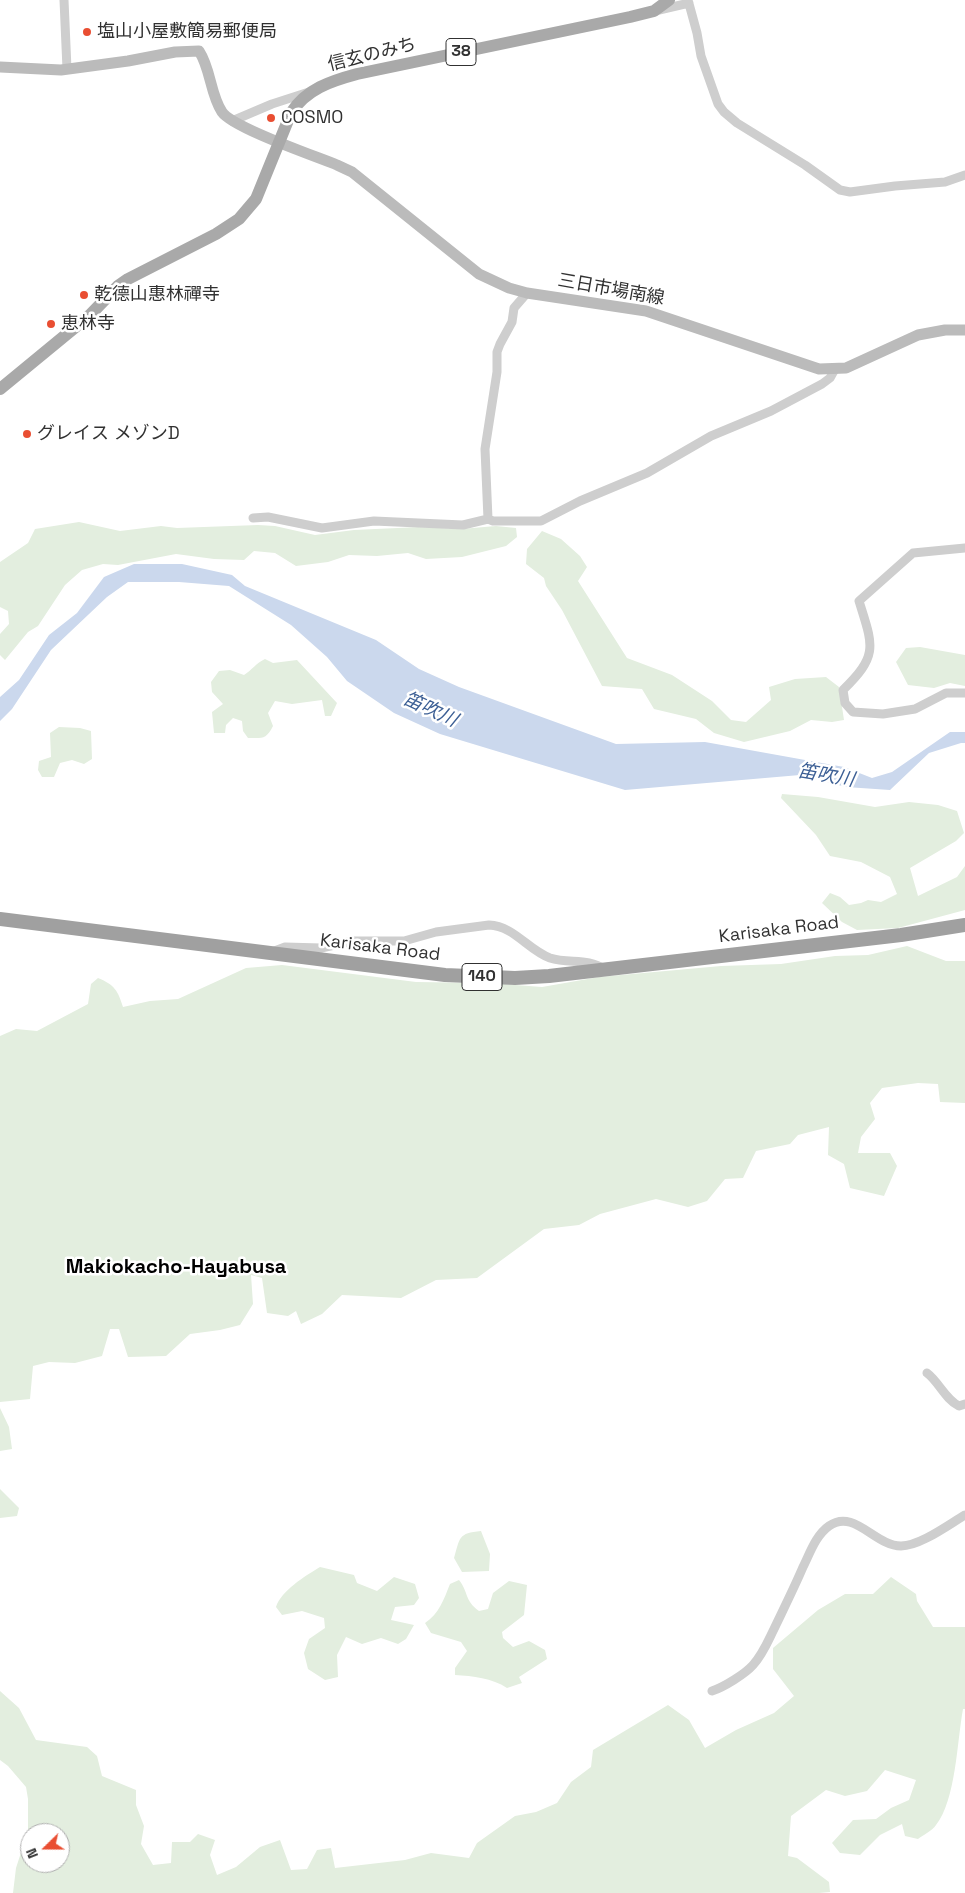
<!DOCTYPE html>
<meta charset="utf-8">
<style>
body{margin:0}
#map{position:relative;width:965px;height:1893px;overflow:hidden;background:#fff;font-family:"Space Grotesk",sans-serif}
canvas{display:block}
.north{position:absolute;left:20px;top:1823px;width:50px;height:50px;box-sizing:border-box;background:#fff;border:1px solid #adadad;border-radius:50%;rotate:248deg;font-size:14px;font-weight:700;line-height:20px;text-align:center;color:#313131}
.north::after{content:'';display:block;margin:auto;width:18px;height:22px;background:#e94e32;clip-path:polygon(50% 0,100% 100%,50% 72%,0 100%)}
</style>
<div id="map">
<canvas width="965" height="1893"></canvas>
<div class="north">N</div>
</div>
<script>
const context = document.querySelector('canvas').getContext('2d');
context.lineJoin = 'round';
function fill(path, color) { context.fillStyle = color; context.fill(path, 'evenodd'); }
function stroke(path, color, width, dash) { context.strokeStyle = color; context.lineWidth = width; context.lineCap = dash ? 'butt' : 'round'; context.setLineDash(dash || []); context.stroke(path); }
function drawText(font, color, halo, rows, align = 'center') {
  context.font = font + ' "Space Grotesk","Noto Sans JP",sans-serif'; context.lineWidth = 5; context.setLineDash([]); context.textBaseline = 'middle'; context.strokeStyle = halo; context.fillStyle = color; for (const [text, x, y, turn = 0] of rows) {
    context.save(); context.translate(x, y); context.rotate((+turn || 0) * Math.PI / 180); context.textAlign = isNaN(turn) ? turn : align; if (halo) context.strokeText(text, 0, 0); context.fillText(text, 0, 0); context.restore();
  }
}
const green = new Path2D(`
 M 79,522 L 120,531 L 161,526 L 177,528 L 258,525 L 275,526 L 315,535 L 354,530 L 419,527 L 461,529 L 496,526 L 516,528 L 517,537 L 506,546 L 462,557 L 426,559 L 408,553 L 377,556 L 349,555 L 328,562 L 296,566 L 275,553 L 254,551 L 244,560 L 214,559 L 176,554 L 118,565 L 103,564 L 82,570 L 65,585 L 38,626 L 28,632 L 5,660 L 0,655 L 0,634 L 9,624 L 8,611 L 0,607 L 0,562 L 28,543 L 35,529 Z
 M 542,531 L 561,539 L 580,556 L 587,567 L 578,581 L 627,658 L 672,675 L 712,701 L 731,720 L 746,722 L 771,700 L 769,687 L 795,679 L 826,677 L 839,687 L 844,720 L 832,722 L 811,720 L 790,731 L 744,742 L 714,733 L 696,719 L 654,709 L 642,689 L 602,686 L 562,610 L 546,586 L 544,578 L 526,564 L 527,549 Z
 M 920,647 L 965,655 L 965,686 L 950,683 L 934,688 L 908,685 L 896,662 L 906,648 Z
 M 265,659 L 273,663 L 297,660 L 337,703 L 331,716 L 325,716 L 322,700 L 292,704 L 275,701 L 268,713 L 273,726 C 266,740 262,738 248,738 L 243,731 L 242,721 L 233,718 L 226,725 L 225,733 L 214,733 L 212,712 L 223,704 L 212,692 L 211,682 L 219,671 L 230,670 L 244,675 C 252,670 256,663 265,659 Z
 M 59,727 L 80,728 L 91,731 L 92,759 L 84,764 L 72,760 L 60,763 L 54,777 L 42,777 L 38,770 L 39,761 L 51,757 L 50,733 Z
 M 782,794 L 818,797 L 875,807 L 909,802 L 938,805 L 957,811 L 964,833 L 956,841 L 910,868 L 918,896 L 957,877 L 965,866 L 965,910 L 898,928 L 857,930 L 842,922 L 822,903 L 830,893 L 840,897 L 849,905 L 861,903 L 868,900 L 881,902 L 897,894 L 890,877 L 861,862 L 830,856 L 816,835 L 781,798 Z
 M 907,946 L 946,961 L 965,961 L 965,1103 L 940,1102 L 938,1084 L 918,1083 L 882,1088 L 870,1103 L 875,1119 L 861,1137 L 858,1153 L 890,1153 L 897,1166 L 884,1196 L 850,1188 L 844,1164 L 828,1155 L 829,1127 L 798,1135 L 790,1144 L 756,1151 L 743,1178 L 725,1179 L 707,1201 L 688,1207 L 656,1199 L 600,1214 L 579,1225 L 544,1229 L 477,1278 L 436,1280 L 401,1298 L 342,1295 L 322,1314 L 301,1324 L 296,1311 L 288,1316 L 267,1313 L 262,1278 L 251,1275 L 253,1304 L 240,1325 L 220,1330 L 190,1334 L 166,1356 L 128,1357 L 119,1329 L 110,1329 L 102,1356 L 75,1363 L 49,1362 L 33,1366 L 30,1399 L 0,1402 L 0,1036 L 16,1029 L 37,1031 L 88,1004 L 91,984 L 98,978 C 115,985 118,991 123,1007 L 150,1001 L 178,999 L 246,968 L 282,965 L 416,982 L 489,983 L 542,987 L 599,977 L 721,966 L 781,964 L 835,956 L 868,955 Z
 M 0,1408 L 9,1427 L 12,1449 L 0,1451 Z
 M 0,1489 L 19,1508 L 17,1516 L 0,1518 Z
 M 481,1531 L 490,1554 L 489,1571 L 462,1572 L 454,1558 C 460,1538 458,1533 481,1531 Z
 M 320,1567 L 354,1575 L 357,1583 L 377,1591 L 394,1577 L 415,1584 L 419,1598 L 414,1605 L 395,1607 L 391,1620 L 414,1625 L 406,1639 L 398,1644 L 381,1638 L 362,1644 L 346,1637 L 337,1655 L 338,1677 L 325,1680 L 308,1669 L 304,1653 L 309,1639 L 325,1628 L 324,1618 L 302,1611 L 282,1615 L 276,1607 C 281,1591 305,1576 320,1567 Z
 M 891,1577 L 916,1594 L 917,1601 L 933,1627 L 965,1627 L 965,1709 L 963,1709 C 957,1741 956,1800 936,1825 C 932,1831 923,1835 918,1839 L 905,1836 L 902,1824 L 880,1835 L 860,1855 L 840,1853 L 832,1843 L 853,1820 L 876,1819 L 891,1808 L 909,1800 L 916,1780 L 885,1770 L 867,1791 L 845,1796 L 826,1790 L 791,1816 L 788,1856 L 797,1858 L 829,1882 L 830,1892 L 819,1893 L 13,1893 L 16,1868 L 28,1831 L 28,1799 L 26,1787 L 8,1766 L 0,1760 L 0,1691 L 19,1708 L 36,1740 L 87,1747 L 97,1756 L 102,1776 L 136,1790 L 136,1805 L 144,1826 L 141,1844 L 153,1865 L 171,1863 L 172,1842 L 190,1842 L 198,1834 L 215,1840 L 210,1855 L 217,1875 L 236,1867 L 260,1847 L 280,1840 L 291,1870 L 307,1869 L 317,1850 L 331,1848 L 335,1868 L 405,1860 L 431,1853 L 469,1858 L 477,1843 L 515,1816 L 536,1812 L 557,1803 L 571,1782 L 591,1767 L 593,1750 L 668,1705 L 689,1720 L 705,1748 L 736,1730 L 774,1713 L 794,1696 L 773,1669 L 773,1648 L 818,1610 L 845,1594 L 873,1594 ZM 30,1833 L 60,1833 L 60,1863 L 30,1863 Z
 M 459,1580 C 469,1593 464,1600 479,1611 L 488,1609 L 493,1593 L 509,1581 L 527,1585 L 524,1615 L 502,1632 L 503,1638 L 513,1647 L 529,1641 L 545,1650 L 547,1659 L 519,1677 L 522,1683 L 507,1688 C 492,1678 473,1676 455,1675 L 455,1668 L 467,1651 L 461,1642 L 431,1633 L 425,1623 C 439,1614 444,1599 450,1584 Z`);
const water = new Path2D(`
 M 134,564 L 182,564 L 232,575 L 245,586 L 376,640 L 419,669 L 459,687 L 616,744 L 705,742 L 844,767 L 872,778 L 892,772 L 950,732 L 965,732 L 965,743 L 961,743 L 929,753 L 890,790 L 846,787 L 800,775 L 625,790 L 440,734 L 394,713 L 347,681 L 327,657 L 291,625 L 229,586 L 179,582 L 128,582 L 107,597 L 51,650 L 12,709 L 0,721 L 0,697 L 19,680 L 49,635 L 77,613 L 104,577 Z`);
const minor = new Path2D(`
 M 64,0 L 67,69
 M 688,0 L 697,33 L 701,56 L 718,104 L 724,112 L 737,123 L 805,165 L 840,190 L 850,192 L 895,186 L 945,182 L 965,175
 M 659,10 L 689,3
 M 232,121 L 272,104 L 309,92
 M 527,293 L 514,308 L 512,322 L 500,344 L 497,352 L 497,372 L 485,449 L 488,519 L 493,521 L 541,521 L 580,501 L 647,473 L 711,436 L 771,411 L 822,384 L 830,378 L 835,369
 M 253,518 L 268,517 L 322,528 L 374,521 L 463,525 L 488,519
 M 965,548 L 913,553 L 859,601 C 873,646 879,655 843,690 L 845,703 L 853,712 L 883,714 L 915,709 L 946,693 L 965,693
 M 272,952 L 285,947 L 321,948 L 353,941 L 404,941 L 436,932 L 489,925 C 514,926 528,950 550,958 C 569,964 588,958 604,969
 M 927,1373 C 939,1382 945,1399 959,1406 L 965,1404
 M 712,1691 C 724,1687 745,1674 753,1665 C 763,1654 768,1641 774,1629 C 784,1608 794,1588 803,1567 C 810,1553 816,1535 829,1526 C 854,1508 875,1546 901,1546 C 920,1546 948,1525 965,1515`);
const secondary = new Path2D(`
 M 0,67 L 61,70 L 128,61 L 175,52 L 199,51 C 211,69 210,94 222,112 C 233,128 315,156 337,165 L 352,172 L 479,274 L 509,288 L 527,293 L 646,311 L 819,369 L 846,368 L 918,335 L 945,330 L 965,330`);
const primary = new Path2D(`
 M 0,389 L 90,315 L 118,286 L 128,279 L 216,234 L 239,219 L 256,199 L 291,113 C 306,89 331,81 357,74 L 630,17 L 654,11 L 669,0`);
const trunk = new Path2D(`
 M 0,919 L 445,975 L 515,978 L 549,976 L 901,935 L 965,925`);
const markers = [
 [87,32,5,"#e94e32"],
 [271,118,5,"#e94e32"],
 [84,295,5,"#e94e32"],
 [51,324,5,"#e94e32"],
 [27,434,5,"#e94e32"]
];
const shields = [
 [461,52,30],
 [482,977,40]
];
const shieldNames = [
 ["38",461,52],
 ["140",482,977]
];
const poiNames = [
 ["塩山小屋敷簡易郵便局",97,32],
 ["COSMO",281,118],
 ["乾德山惠林禪寺",94,295],
 ["恵林寺",61,324],
 ["グレイス メゾンD",37,434]
];
const streetNames = [
 ["信玄のみち",372,55,-14],
 ["三日市場南線",611,290,10],
 ["Karisaka Road",779,930,-7],
 ["Karisaka Road",380,948,7]
];
const waterNames = [
 ["笛吹川",430,710,25],
 ["笛吹川",826,776,10]
];
const quarterNames = [
 ["Makiokacho-Hayabusa",176,1268]
];
fill(green, '#e3eedf');
fill(water, '#cbd8ed');
stroke(minor, '#cecece', 9);
stroke(secondary, '#bbb', 11);
stroke(primary, '#a9a9a9', 12);
stroke(trunk, '#a0a0a0', 14);
for (const [x, y, r, color] of markers) { const dot = new Path2D(); dot.arc(x, y, r, 0, 2 * Math.PI); context.fillStyle = color; context.fill(dot); stroke(dot, '#fff', 2); }
for (const [x, y, w] of shields) { const box = new Path2D(); box.roundRect(x - w / 2, y - 13.5, w, 27, 4); context.fillStyle = '#fff'; context.fill(box); stroke(box, '#313131', 1); }
drawText('bold 16px', '#313131', null, shieldNames);
drawText('18px', '#313131', '#fff', poiNames, 'left');
drawText('18px', '#313131', '#fff', streetNames);
drawText('italic 19px', '#3c5f95', '#fff', waterNames);
drawText('bold 20px', '#000', '#fff', quarterNames);
</script>
